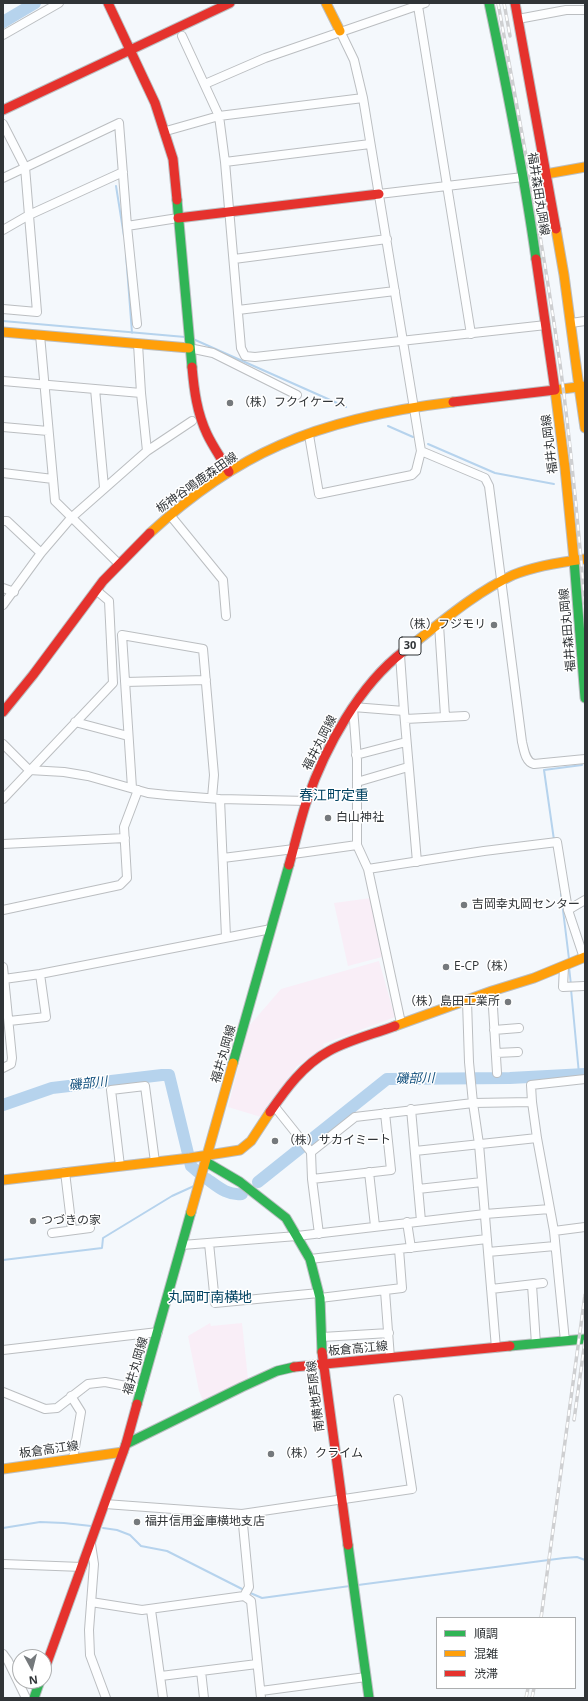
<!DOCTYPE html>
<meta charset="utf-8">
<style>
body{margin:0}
#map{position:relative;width:588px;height:1701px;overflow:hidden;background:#f4f8fc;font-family:"Open Sans","Noto Sans JP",sans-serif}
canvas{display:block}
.frame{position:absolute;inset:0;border:4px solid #303437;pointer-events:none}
.legend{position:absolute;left:436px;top:1617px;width:140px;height:72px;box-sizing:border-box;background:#fff;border:1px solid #acaeaf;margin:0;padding:5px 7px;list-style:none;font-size:12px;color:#303437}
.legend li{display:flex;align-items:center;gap:8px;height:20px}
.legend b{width:20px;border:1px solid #acaeaf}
.north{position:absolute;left:12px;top:1649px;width:40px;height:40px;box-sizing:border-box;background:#fff;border:1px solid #acaeaf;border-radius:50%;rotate:173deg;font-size:11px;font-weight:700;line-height:16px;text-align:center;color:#303437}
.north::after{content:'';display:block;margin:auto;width:14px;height:18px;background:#75797c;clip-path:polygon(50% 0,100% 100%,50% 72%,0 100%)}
</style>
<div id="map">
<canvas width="588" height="1701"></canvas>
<div class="frame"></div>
<ul class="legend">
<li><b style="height:5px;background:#30b455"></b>順調</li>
<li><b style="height:5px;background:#ff9f0a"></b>混雑</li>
<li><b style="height:5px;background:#e5322d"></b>渋滞</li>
</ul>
<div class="north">N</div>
</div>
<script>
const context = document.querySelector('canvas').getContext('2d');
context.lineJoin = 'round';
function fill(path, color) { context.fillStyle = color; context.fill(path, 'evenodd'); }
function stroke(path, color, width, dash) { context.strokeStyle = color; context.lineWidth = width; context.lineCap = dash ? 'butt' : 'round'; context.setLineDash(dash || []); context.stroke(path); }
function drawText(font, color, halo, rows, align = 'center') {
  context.font = font + ' "Open Sans","Noto Sans JP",sans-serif'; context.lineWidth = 3; context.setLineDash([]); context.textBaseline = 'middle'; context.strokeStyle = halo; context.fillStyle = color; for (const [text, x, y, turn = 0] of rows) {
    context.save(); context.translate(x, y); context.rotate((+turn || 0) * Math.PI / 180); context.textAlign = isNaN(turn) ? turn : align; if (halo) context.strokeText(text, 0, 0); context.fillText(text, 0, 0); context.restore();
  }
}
const industrial = new Path2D(`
 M 371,898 L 382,957 L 348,966 L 334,903 Z
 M 379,961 L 395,1017 L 323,1044 L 325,1049 L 297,1066 L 261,1117 L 228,1107 L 249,1026 L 281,989 Z
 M 210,1323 L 211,1326 L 242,1323 L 248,1379 L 204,1403 L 199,1391 L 188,1336 Z`);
const stream = new Path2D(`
 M 116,186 L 124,236
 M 126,254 L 132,333
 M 3,321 L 185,337
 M 193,339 L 346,407
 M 388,426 L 413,437
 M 428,444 L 495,473 L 554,484
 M 554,840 L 544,770 L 582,765
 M 561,894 L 569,959
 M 569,967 L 571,985
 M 571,989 L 579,1074
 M 3,1260 L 102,1248 L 103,1238 L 172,1196 L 194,1186
 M 3,1528 L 40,1522 L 64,1523 L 91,1526
 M 103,1528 L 117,1530 L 130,1535 L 141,1546 L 167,1551 L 244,1590
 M 358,1585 L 564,1558 L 577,1557 L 585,1560
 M 248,1592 L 262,1598 L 350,1586`);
const river = new Path2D(`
 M 3,22 L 35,3
 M 3,1105 L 52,1088 L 162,1075 L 169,1075 L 191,1166 L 198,1172
 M 207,1179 C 218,1187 228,1196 242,1194
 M 258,1182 L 387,1079 L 510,1078 L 585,1074`);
const street = new Path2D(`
 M 418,6 L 471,334
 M 518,19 L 566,10 L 585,10
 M 3,35 L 59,3
 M 182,36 L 219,116 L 225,162 L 241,348 L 245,356 L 255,357 L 546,325
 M 205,84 L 265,58 L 425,3
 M 3,124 L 25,167 L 37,312 L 3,309
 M 166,131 L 219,116 L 363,98
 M 225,162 L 370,144
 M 3,178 L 119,123 L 127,226 L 137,324
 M 379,194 L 523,177
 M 127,226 L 178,218
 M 3,230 L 29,215 L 123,172
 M 234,259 L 387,239
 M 238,310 L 395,291
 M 571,323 L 585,321
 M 40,335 L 55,501 L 119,564
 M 138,344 L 141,393
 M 189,348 L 213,353 L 297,395
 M 3,381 L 141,393 L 147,451 L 71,518 L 41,553 L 3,605
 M 95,389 L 104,487
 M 3,427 L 48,431
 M 309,435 L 319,494 L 412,475 L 416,471 L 421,451 L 363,98 L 354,60 L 340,31
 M 147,451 L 192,421
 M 421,451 L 485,478 L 489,486 L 522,742 C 524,749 525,762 534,764 L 585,759
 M 3,473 L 53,479
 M 170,515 L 223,580 L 226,616
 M 3,521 L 7,521 L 41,553
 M 3,588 L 14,592
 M 439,625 L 445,716
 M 400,655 L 404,711
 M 125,682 L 206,680
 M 405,719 L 465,716
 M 75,722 L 128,736
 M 3,744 L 29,770 L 64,772 L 88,776 L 148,793 L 167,795 L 220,799 L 307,801
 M 356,755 L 406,742
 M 357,782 L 408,767
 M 132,788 L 122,635 L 203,649 L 214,775 L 212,798
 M 3,799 L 113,683 L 109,601 L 96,590
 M 220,799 L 226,937
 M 3,844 L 125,838
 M 357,845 L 357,760 L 353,707 L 404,711 L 417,862
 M 293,854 L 357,845 L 368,869 L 401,1023
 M 223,858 L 294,849
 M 368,869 L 484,851 L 557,842 L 568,910 L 584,958
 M 3,910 L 120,885 L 127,878 L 124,827 L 138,790
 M 568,910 L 585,900
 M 564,966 L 563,987 L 584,986
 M 3,967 L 12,1058 L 11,1064 L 3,1068
 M 4,979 L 40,974 L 271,929
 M 492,991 L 497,1073
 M 467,1001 L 469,1062 L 473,1103 L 479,1144 L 496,1348
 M 9,1021 L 46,1017 L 40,974
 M 494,1030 L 519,1028
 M 496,1053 L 518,1052
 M 275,1107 L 311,1152 L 312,1179 L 319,1234
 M 411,1109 L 421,1221
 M 415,1151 L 537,1138
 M 311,1152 L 355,1117 L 473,1103 L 532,1102
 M 120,1166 L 111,1090 L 145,1086 L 155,1162
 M 65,1172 L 72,1230
 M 369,1172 L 375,1226
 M 312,1179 L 391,1170 L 385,1113
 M 418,1189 L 482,1182
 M 407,1222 L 411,1248
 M 554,1231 L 585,1227
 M 52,1233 L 90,1228
 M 209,1243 L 215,1303 L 319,1293
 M 182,1245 L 297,1236 L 485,1214 L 550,1209
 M 488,1252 L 555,1246
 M 310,1259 L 487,1239
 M 532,1285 L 536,1344
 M 491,1289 L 543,1283
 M 385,1291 L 390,1358
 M 320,1298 L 402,1288 L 399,1249
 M 322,1337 L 389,1333
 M 565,1341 L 554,1231 L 537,1138 L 532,1102 L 531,1085 L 585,1079
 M 3,1350 L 158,1332
 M 3,1392 L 45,1409 L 57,1408 L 88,1384 L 105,1382 L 142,1389
 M 71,1396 L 81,1412 L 73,1459
 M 105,1504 L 242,1514 L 412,1489 L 398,1399
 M 242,1514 L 249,1587 L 244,1596 L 251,1601 L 261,1698
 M 91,1544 L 94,1564 L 89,1630 L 90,1655 L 106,1698
 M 3,1564 L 82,1567
 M 91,1602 L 142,1610 L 244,1596
 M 151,1610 L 163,1698
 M 3,1654 L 8,1661 L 26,1698
 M 201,1671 L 204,1698
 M 161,1676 L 257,1664
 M 261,1691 L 366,1677`);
const fast = new Path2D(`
 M 489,3 C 507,88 524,173 536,259
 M 177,200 L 192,367
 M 574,560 L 585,698
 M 233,1063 L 289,865
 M 206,1162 L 240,1182 L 286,1218 L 310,1259 L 320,1298 L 322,1352
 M 510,1346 L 585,1339
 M 137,1404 L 191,1212
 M 126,1444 L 242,1387 L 277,1371 L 294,1367
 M 348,1545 L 369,1698
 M 34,1698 L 40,1681`);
const slow = new Path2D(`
 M 326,3 L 340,31
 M 546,174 L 585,167
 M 556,229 L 564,275 L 579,387
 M 3,332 L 189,348
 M 579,387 L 585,428
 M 150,533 C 188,498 232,466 280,445 C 334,421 395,409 453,402
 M 574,560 L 565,468 L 555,390 L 585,386
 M 404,651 C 438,625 474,593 513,575 C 535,566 561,562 585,559
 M 395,1026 L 492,991 L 534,978 L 585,957
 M 3,1180 L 190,1158 L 240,1150 L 251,1141 L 270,1112
 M 191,1212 L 233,1063
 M 3,1469 L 123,1452`);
const jam = new Path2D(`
 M 108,3 L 155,103 L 173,159 L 177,200
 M 515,3 L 556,229
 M 3,110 L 230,3
 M 178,218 L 379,194
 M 192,367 C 194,390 197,413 207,434 C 213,447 222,459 229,472
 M 453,402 L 555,390 L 536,259
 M 3,712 L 33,675 L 103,581 L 150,533
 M 289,865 C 295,844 300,821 307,800 C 325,748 359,685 404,651
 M 270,1112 C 286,1089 303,1065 329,1051 C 349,1040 374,1034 395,1026
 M 322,1352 L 348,1545
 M 294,1367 L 510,1346
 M 44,1671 L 126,1444 L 137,1404`);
const rail = new Path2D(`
 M 498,3 C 520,123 543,243 560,364 C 571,444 578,524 585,604
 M 504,3 L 510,36
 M 574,1420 L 585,1341
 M 541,1618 L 585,1295
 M 526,1698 L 528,1688
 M 532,1698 L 534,1688`);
const markers = [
 [230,403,4,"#75797c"],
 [494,625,4,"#75797c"],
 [328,818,4,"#75797c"],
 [464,905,4,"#75797c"],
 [446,967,4,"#75797c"],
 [508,1002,4,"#75797c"],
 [275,1141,4,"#75797c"],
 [33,1221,4,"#75797c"],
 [271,1454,4,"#75797c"],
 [137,1522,4,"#75797c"]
];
const shields = [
 [410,646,22]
];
const shieldNames = [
 ["30",410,646]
];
const streetNames = [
 ["福井森田丸岡線",538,194,81],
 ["福井丸岡線",550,444,-97],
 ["栃神谷鳴鹿森田線",197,483,-35],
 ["福井森田丸岡線",568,630,-95],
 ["福井丸岡線",320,743,-63],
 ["福井丸岡線",224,1054,-74],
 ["板倉高江線",358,1349,-5],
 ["福井丸岡線",136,1366,-74],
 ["南横地芦原線",316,1396,-97],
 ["板倉高江線",49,1450,-8]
];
const poiNames = [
 ["（株）フクイケース",238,403],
 ["（株）フジモリ",486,625,"right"],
 ["白山神社",336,818],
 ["吉岡幸丸岡センター",472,905],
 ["E-CP（株）",454,967],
 ["（株）島田工業所",500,1002,"right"],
 ["（株）サカイミート",283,1141],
 ["つづきの家",41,1221],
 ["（株）クライム",279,1454],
 ["福井信用金庫横地支店",145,1522]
];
const waterNames = [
 ["磯部川",415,1079,-1],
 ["磯部川",88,1084,-6]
];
const quarterNames = [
 ["春江町定重",334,796],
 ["丸岡町南横地",210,1298]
];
fill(industrial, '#f9eef7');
stroke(stream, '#b6d3ed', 2);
stroke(river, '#b6d3ed', 12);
stroke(street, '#bbbec1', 10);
stroke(fast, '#bbbec1', 11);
stroke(slow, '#bbbec1', 11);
stroke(jam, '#bbbec1', 11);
stroke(street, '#fdfeff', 8);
stroke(fast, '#30b455', 9);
stroke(slow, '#ff9f0a', 9);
stroke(jam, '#e5322d', 9);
stroke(rail, '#cecfd1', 3.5);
stroke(rail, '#fff', 2, [6]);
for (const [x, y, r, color] of markers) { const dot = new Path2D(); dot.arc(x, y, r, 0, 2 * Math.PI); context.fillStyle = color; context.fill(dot); stroke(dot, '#fff', 1.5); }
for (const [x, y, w] of shields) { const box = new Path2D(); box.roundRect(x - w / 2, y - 9, w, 18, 3); context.fillStyle = '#fff'; context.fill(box); stroke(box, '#303437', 1); }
drawText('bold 11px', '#303437', null, shieldNames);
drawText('12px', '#303437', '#fff', streetNames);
drawText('12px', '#303437', '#fff', poiNames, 'left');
drawText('italic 13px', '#15527f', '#fff', waterNames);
drawText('14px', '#004261', '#fff', quarterNames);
</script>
